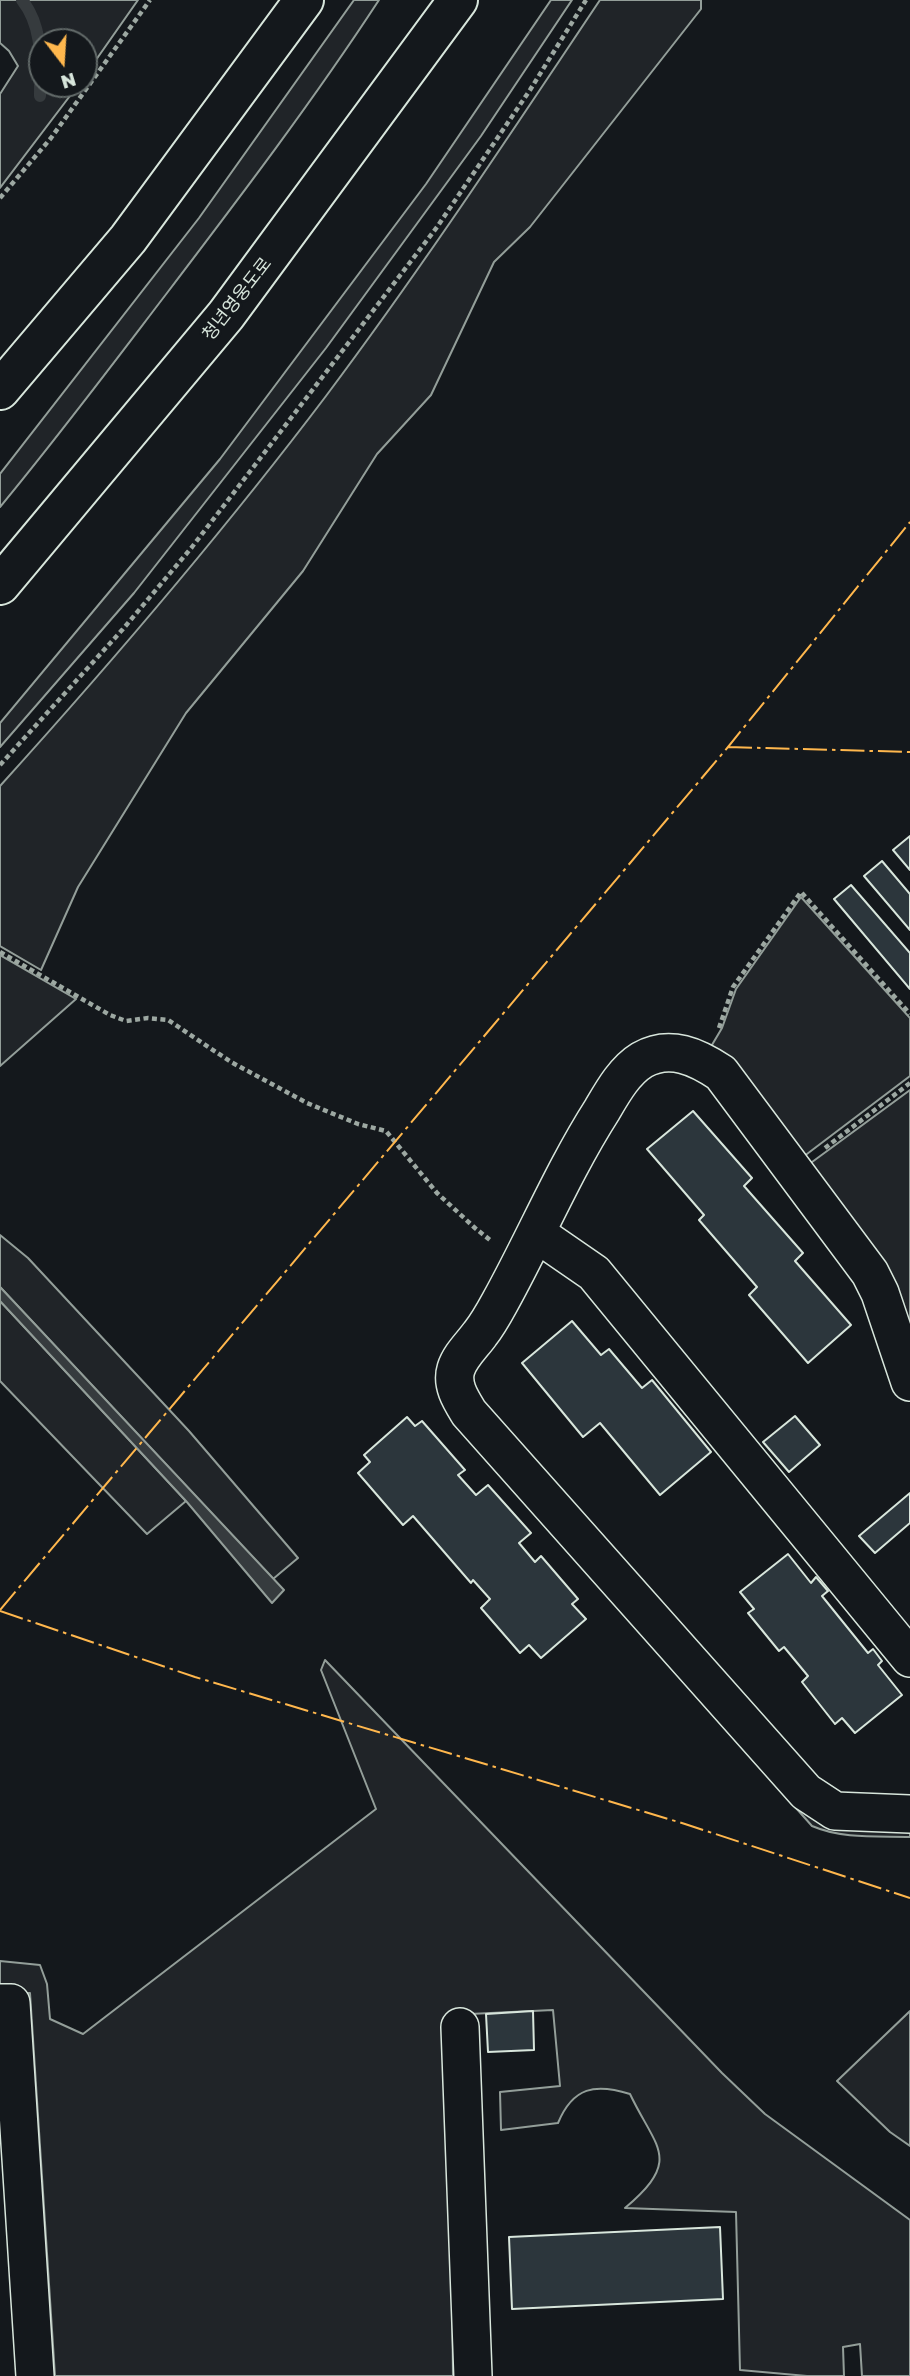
<!DOCTYPE html>
<meta charset="utf-8">
<style>
body{margin:0}
#map{position:relative;width:910px;height:2376px;overflow:hidden;background:#14181c;font-family:"Golos Text",sans-serif}
canvas{display:block}
.north{position:absolute;left:28px;top:28px;width:70px;height:70px;box-sizing:border-box;background:#14181c;border:2px solid #626a69;border-radius:50%;rotate:163deg;font-size:19px;font-weight:700;line-height:28px;text-align:center;color:#d8e6dc}
.north::after{content:'';display:block;margin:auto;width:24px;height:32px;background:#ffb74d;clip-path:polygon(50% 0,100% 100%,50% 72%,0 100%)}
</style>
<div id="map">
<canvas width="910" height="2376"></canvas>
<div class="north">N</div>
</div>
<script>
const context = document.querySelector('canvas').getContext('2d');
context.lineJoin = 'round';
function fill(path, color) { context.fillStyle = color; context.fill(path, 'evenodd'); }
function stroke(path, color, width, dash) { context.strokeStyle = color; context.lineWidth = width; context.lineCap = dash ? 'butt' : 'round'; context.setLineDash(dash || []); context.stroke(path); }
function drawText(font, color, halo, rows, align = 'center') {
  context.font = font + ' "Golos Text","Noto Sans KR",sans-serif'; context.lineWidth = 5; context.setLineDash([]); context.textBaseline = 'middle'; context.strokeStyle = halo; context.fillStyle = color; for (const [text, x, y, turn = 0] of rows) {
    context.save(); context.translate(x, y); context.rotate((+turn || 0) * Math.PI / 180); context.textAlign = isNaN(turn) ? turn : align; if (halo) context.strokeText(text, 0, 0); context.fillText(text, 0, 0); context.restore();
  }
}
const green = new Path2D(`
 M 0,0 L 18,0 C 41,31 36,60 37,96 L 44,95 L 43,84 L 79,84 L 0,188 L 0,94 L 18,66 L 9,51 L 0,43 Z
 M 26,0 L 138,0 L 84,77 L 84,42 L 43,42 C 42,28 34,11 26,0 Z
 M 354,0 L 379,0 C 313,101 240,197 167,293 C 112,365 58,437 0,507 L 0,474 L 199,218 Z
 M 551,0 L 572,0 L 481,136 L 326,348 L 134,593 L 0,747 L 0,723 L 220,459 L 426,184 Z
 M 600,0 L 701,0 L 701,9 L 530,227 L 494,262 L 431,395 L 377,454 L 303,571 L 186,713 L 78,887 L 41,970 L 0,946 L 0,786 C 113,661 224,531 326,396 C 422,268 511,133 600,0 Z
 M 801,897 L 910,1018 L 910,1076 L 803,1157 L 706,1055 L 722,1028 L 736,989 Z
 M 0,955 L 76,999 L 0,1066 Z
 M 910,1090 L 910,1338 L 808,1165 Z
 M 0,1235 L 28,1258 L 189,1431 L 298,1558 L 273,1579 L 0,1287 Z
 M 0,1301 L 186,1501 L 147,1534 L 0,1381 Z
 M 649,1643 L 811,1810 L 910,1827 L 910,1837 C 877,1836 842,1839 812,1826 Z
 M 325,1660 L 722,2073 L 765,2114 L 910,2220 L 910,2376 L 862,2376 L 860,2344 L 843,2347 L 844,2376 L 807,2376 L 740,2370 L 736,2212 L 625,2208 C 683,2159 656,2149 630,2094 C 595,2083 573,2087 558,2123 L 501,2130 L 500,2092 L 560,2086 L 553,2010 L 449,2015 L 453,2376 L 55,2376 L 30,1993 L 0,1993 L 0,1961 L 40,1965 L 47,1984 L 50,2019 L 83,2034 L 376,1809 L 321,1670 Z
 M 910,2011 L 910,2146 L 890,2132 L 837,2081 Z`);
const water = new Path2D(`
 M 0,1287 L 284,1590 L 272,1603 L 186,1501 L 0,1301 Z`);
const stream = new Path2D(`
 M 22,0 C 44,28 40,62 40,96`);
const building = new Path2D(`
 M 910,836 L 910,870 L 893,850 Z
 M 882,861 L 910,894 L 910,930 L 864,876 Z
 M 851,885 L 910,953 L 910,989 L 834,899 Z
 M 693,1111 L 752,1178 L 744,1186 L 803,1253 L 795,1261 L 851,1325 L 808,1363 L 749,1295 L 757,1287 L 699,1220 L 704,1215 L 647,1149 Z
 M 572,1321 L 601,1355 L 609,1349 L 642,1388 L 652,1380 L 711,1452 L 660,1495 L 600,1423 L 583,1437 L 522,1363 Z
 M 795,1416 L 820,1445 L 789,1472 L 763,1442 Z
 M 407,1417 L 415,1426 L 422,1421 L 465,1470 L 458,1475 L 476,1495 L 488,1485 L 531,1533 L 519,1543 L 535,1562 L 541,1556 L 578,1599 L 572,1604 L 586,1619 L 541,1658 L 529,1645 L 520,1653 L 481,1608 L 490,1599 L 473,1580 L 471,1583 L 413,1516 L 403,1525 L 358,1473 L 370,1462 L 364,1455 Z
 M 910,1493 L 910,1523 L 875,1553 L 859,1536 Z
 M 788,1554 L 811,1583 L 816,1577 L 828,1591 L 822,1596 L 868,1653 L 873,1649 L 882,1661 L 878,1665 L 902,1695 L 855,1733 L 842,1718 L 835,1724 L 802,1682 L 808,1676 L 784,1647 L 779,1651 L 748,1613 L 754,1609 L 740,1592 Z
 M 533,2011 L 534,2050 L 488,2052 L 486,2014 Z
 M 720,2227 L 723,2299 L 512,2309 L 509,2237 Z`);
const path = new Path2D(`
 M 0,198 L 51,138 L 150,0
 M 0,765 L 123,629 L 192,547 L 304,401 L 437,227 L 530,90 L 586,0
 M 0,952 L 110,1015 L 126,1021 L 148,1018 L 168,1020 L 231,1062 L 307,1103 L 358,1124 L 386,1131 L 437,1193 L 475,1228 L 490,1240
 M 719,1028 L 733,987 L 801,892 L 910,1014
 M 825,1148 L 910,1083`);
const minor = new Path2D(`
 M 536,1233 L 594,1273 L 910,1658
 M 910,1382 L 880,1293 L 870,1273 L 721,1073 C 697,1057 670,1044 642,1060 C 624,1071 612,1093 602,1110 C 563,1171 535,1239 500,1302 C 494,1313 488,1324 480,1334 C 472,1345 460,1356 456,1369 C 451,1385 461,1400 469,1413 L 806,1792 L 835,1811 L 910,1814
 M 0,2003 L 11,2003 L 35,2376
 M 460,2027 L 473,2376`);
const motorway = new Path2D(`
 M 0,390 L 128,239 L 304,0
 M 0,585 L 226,315 L 458,0`);
const power = new Path2D(`
 M 728,747 L 910,752
 M 0,1610 L 728,747 L 910,522
 M 0,1611 L 195,1677 L 685,1824 L 910,1898`);
const streetNames = [
 ["청년영웅도로",237,299,-52]
];
fill(green, '#202428');
stroke(green, '#939e99', 2);
fill(water, '#363b3e');
stroke(water, '#939e99', 2);
stroke(stream, '#363b3e', 12);
fill(building, '#2c363c');
stroke(building, '#d8e6dc', 2);
stroke(minor, '#d8e6dc', 40);
stroke(motorway, '#d8e6dc', 42);
stroke(path, '#9da8a2', 4.5, [5, 3.5]);
stroke(minor, '#14181c', 37);
stroke(motorway, '#14181c', 38);
stroke(power, '#ffb74d', 2, [24, 5, 3.5, 5]);
drawText('18px', '#d8e6dc', '#14181c', streetNames);
</script>
